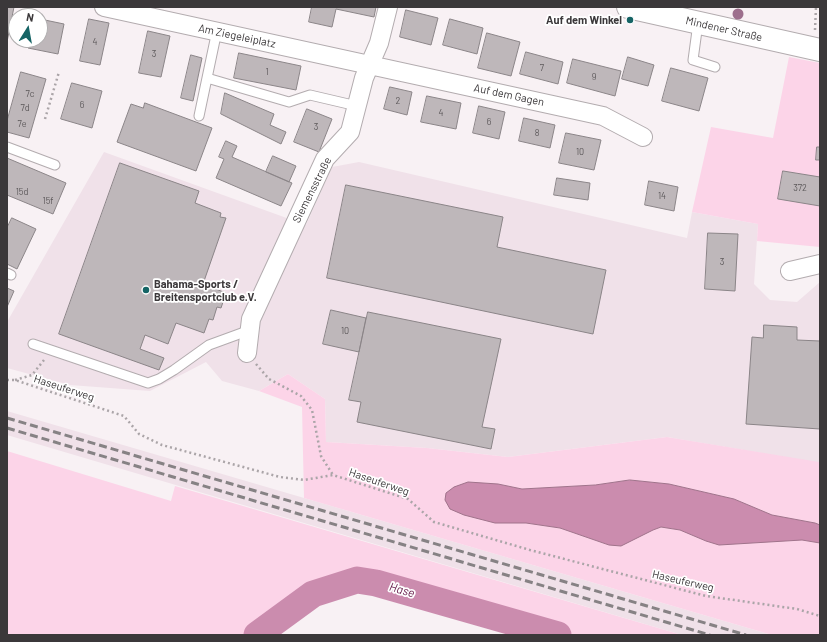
<!DOCTYPE html>
<meta charset="utf-8">
<style>
body{margin:0}
#map{position:relative;width:827px;height:642px;overflow:hidden;background:#f8f1f4;font-family:Barlow,sans-serif}
canvas{display:block}
.frame{position:absolute;inset:0;border:8px solid #3b383a;pointer-events:none}
.north{position:absolute;left:8px;top:8px;width:40px;height:40px;box-sizing:border-box;background:#fff;border:1px solid #b1afb0;border-radius:50%;rotate:11deg;font-size:11px;font-weight:700;line-height:16px;text-align:center;color:#3b383a}
.north::after{content:'';display:block;margin:auto;width:14px;height:18px;background:#156465;clip-path:polygon(50% 0,100% 100%,50% 72%,0 100%)}
</style>
<div id="map">
<canvas width="827" height="642"></canvas>
<div class="frame"></div>
<div class="north">N</div>
</div>
<script>
const context = document.querySelector('canvas').getContext('2d');
context.lineJoin = 'round';
function fill(path, color) { context.fillStyle = color; context.fill(path, 'evenodd'); }
function stroke(path, color, width, dash) { context.strokeStyle = color; context.lineWidth = width; context.lineCap = dash ? 'butt' : 'round'; context.setLineDash(dash || []); context.stroke(path); }
function drawText(font, color, halo, rows, align = 'center') {
  context.font = font + ' Barlow,sans-serif'; context.lineWidth = 3.5; context.setLineDash([]); context.textBaseline = 'middle'; context.strokeStyle = halo; context.fillStyle = color; for (const [text, x, y, turn = 0] of rows) {
    context.save(); context.translate(x, y); context.rotate((+turn || 0) * Math.PI / 180); context.textAlign = isNaN(turn) ? turn : align; if (halo) context.strokeText(text, 0, 0); context.fillText(text, 0, 0); context.restore();
  }
}
const built = new Path2D(`
 M 104,152 L 306,225 L 332,167 L 359,162 L 687,238 L 692,212 L 758,224 L 754,284 L 770,300 L 797,302 L 820,282 L 820,463 L 667,437 L 508,457 L 427,448 L 326,442 L 325,399 L 288,374 L 259,391 L 222,381 L 206,362 L 150,391 L 70,385 L 7,368 L 7,322 Z
 M 7,411 L 772,635 L 682,635 L 7,435 Z`);
const green = new Path2D(`
 M 789,57 L 820,63 L 820,247 L 757,241 L 758,224 L 692,212 L 711,127 L 773,138 Z
 M 288,374 L 325,399 L 326,442 L 427,448 L 508,457 L 667,437 L 819,462 L 820,525 L 815,523 L 772,515 L 734,499 L 670,484 L 630,480 L 595,485 L 522,489 L 498,484 L 495,523 L 526,523 L 560,528 L 609,545 L 661,527 L 680,530 L 706,541 L 802,540 L 820,543 L 820,635 L 772,635 L 304,498 L 302,407 L 259,391 Z
 M 7,451 L 171,501 L 175,486 L 682,635 L 558,635 L 376,583 L 357,580 L 313,594 L 257,635 L 7,635 Z`);
const water = new Path2D(`
 M 630,480 L 669,484 L 734,499 L 772,515 L 815,523 L 820,525 L 820,543 L 802,540 L 719,545 L 706,541 L 680,530 L 661,527 L 653,530 L 621,546 L 609,545 L 560,528 L 526,523 L 495,523 L 464,515 L 450,509 L 445,500 L 446,493 L 454,487 L 468,482 L 498,484 L 522,489 L 595,485 Z`);
const river = new Path2D(`
 M 257,635 L 313,594 L 357,580 L 376,583 L 558,635`);
const building = new Path2D(`
 M 7,7 L 14,7 L 7,42 Z
 M 312,7 L 376,7 L 374,17 L 336,9 L 332,27 L 309,22 Z
 M 406,10 L 438,18 L 431,45 L 400,37 Z
 M 40,19 L 64,24 L 58,54 L 28,48 L 29,40 L 40,40 Z
 M 89,19 L 109,23 L 100,65 L 80,61 Z
 M 450,19 L 483,28 L 477,54 L 443,45 Z
 M 148,31 L 170,36 L 161,77 L 139,73 Z
 M 487,33 L 520,42 L 511,76 L 478,68 Z
 M 526,52 L 563,62 L 558,84 L 520,74 Z
 M 239,53 L 301,66 L 296,90 L 234,78 Z
 M 191,55 L 202,58 L 193,101 L 181,98 Z
 M 628,57 L 654,65 L 648,86 L 622,79 Z
 M 573,59 L 621,71 L 615,96 L 567,83 Z
 M 671,68 L 708,78 L 699,111 L 662,101 Z
 M 21,72 L 46,79 L 29,138 L 7,132 L 7,121 Z
 M 72,83 L 102,91 L 92,128 L 61,119 Z
 M 390,87 L 412,92 L 407,115 L 384,109 Z
 M 225,93 L 274,114 L 270,125 L 286,132 L 281,144 L 221,114 Z
 M 427,96 L 461,103 L 456,129 L 421,122 Z
 M 145,103 L 212,128 L 196,171 L 117,142 L 131,104 L 143,108 Z
 M 479,106 L 505,112 L 499,139 L 473,133 Z
 M 307,109 L 332,119 L 319,152 L 294,142 Z
 M 524,118 L 555,125 L 550,148 L 519,141 Z
 M 566,133 L 601,140 L 594,170 L 559,163 Z
 M 226,141 L 237,146 L 232,157 L 292,183 L 281,206 L 216,178 L 224,159 L 219,157 Z
 M 817,147 L 820,147 L 820,160 L 816,160 Z
 M 273,156 L 296,166 L 289,182 L 266,172 Z
 M 7,158 L 66,183 L 53,214 L 7,195 Z
 M 120,163 L 199,191 L 195,203 L 221,213 L 220,217 L 226,218 L 203,284 L 226,293 L 221,308 L 217,307 L 213,320 L 209,319 L 204,333 L 176,323 L 168,344 L 145,335 L 140,349 L 164,358 L 159,370 L 59,334 Z
 M 783,171 L 820,177 L 820,206 L 778,199 Z
 M 557,178 L 590,183 L 588,200 L 554,195 Z
 M 649,181 L 678,187 L 674,211 L 645,205 Z
 M 346,185 L 503,217 L 497,247 L 606,270 L 593,334 L 327,278 Z
 M 12,218 L 36,229 L 17,269 L 7,264 L 7,228 Z
 M 708,233 L 738,234 L 735,291 L 705,289 Z
 M 7,288 L 14,291 L 7,307 Z
 M 331,310 L 366,318 L 359,352 L 323,344 Z
 M 368,312 L 501,339 L 482,427 L 495,429 L 491,449 L 357,422 L 361,402 L 349,400 Z
 M 764,325 L 797,327 L 797,340 L 820,341 L 820,429 L 746,424 L 752,337 L 763,338 Z`);
const path = new Path2D(`
 M 815,30 L 816,7
 M 45,119 L 59,72
 M 256,364 L 269,379 L 301,396 L 312,410 L 321,456 L 333,475
 M 7,380 L 15,380 L 42,389 L 124,416 L 139,434 L 162,445 L 280,477 L 304,480 L 333,475 L 408,499 L 434,522 L 530,550 L 706,596 L 797,609 L 820,616
 M 15,380 L 32,375 L 44,360`);
const lane = new Path2D(`
 M 698,23 L 693,60 L 715,67
 M 215,40 L 207,78 L 289,102 L 310,95 L 357,106
 M 199,116 L 207,78
 M 7,147 L 55,165
 M 7,273 L 11,275
 M 33,344 L 148,383 L 159,379 L 174,370 L 209,345 L 250,330`);
const street = new Path2D(`
 M 104,7 L 603,116 L 643,137
 M 790,271 L 820,264
 M 247,353 L 251,319 L 325,159 L 350,132 L 364,78 L 379,43 L 388,7`);
const secondary = new Path2D(`
 M 628,7 L 820,50`);
const rail = new Path2D(`
 M 7,418 L 746,635
 M 7,428 L 710,635`);
const trees = [
 [738,14]
];
const markers = [
 [630,20,4,"#156465"],
 [146,290,4,"#156465"]
];
const numberNames = [
 ["4",95,42],
 ["3",154,54],
 ["7",542,68],
 ["1",267,72],
 ["9",594,77],
 ["7c",30,94],
 ["2",398,101],
 ["6",82,105],
 ["7d",25,108],
 ["4",441,113],
 ["6",489,122],
 ["7e",22,124],
 ["3",316,127],
 ["8",537,133],
 ["10",580,152],
 ["372",800,188],
 ["15d",22,192],
 ["14",662,196],
 ["15f",48,201],
 ["3",722,262],
 ["10",345,331]
];
const poiNames = [
 ["Auf dem Winkel",622,20],
 ["Bahama-Sports /",154,284,"left"],
 ["Breitensportclub e.V.",154,297,"left"]
];
const streetNames = [
 ["Mindener Straße",724,29,13],
 ["Am Ziegeleiplatz",237,36,12],
 ["Auf dem Gagen",509,95,12],
 ["Siemensstraße",312,190,-63],
 ["Haseuferweg",64,388,18],
 ["Haseuferweg",379,482,19],
 ["Haseuferweg",683,581,13]
];
const waterNames = [
 ["Hase",402,590,16]
];
fill(built, '#f0e1e9');
fill(green, '#fcd4e8');
fill(water, '#cb8cae');
stroke(water, '#a0738b', 1);
stroke(river, '#cb8cae', 27);
fill(building, '#beb7ba');
stroke(building, '#8b8588', 1);
stroke(lane, '#b3acaf', 11);
stroke(street, '#b3acaf', 20);
stroke(secondary, '#b3acaf', 24);
stroke(path, '#aba5a8', 2.5, [2, 3]);
stroke(lane, '#fff', 9);
stroke(street, '#fff', 18);
stroke(secondary, '#fff', 22);
stroke(rail, '#868284', 3, [8, 4]);
context.fillStyle = '#9d6f8d';
for (const [x, y] of trees) { context.beginPath(); context.arc(x, y, 5.5, 0, 2 * Math.PI); context.fill(); }
for (const [x, y, r, color] of markers) { const dot = new Path2D(); dot.arc(x, y, r, 0, 2 * Math.PI); context.fillStyle = color; context.fill(dot); stroke(dot, '#fff', 1.5); }
drawText('9px', '#5c585a', null, numberNames);
drawText('bold 11px', '#3b383a', '#fff', poiNames, 'right');
drawText('11px', '#3b383a', '#fff', streetNames);
drawText('italic 12px', '#671d4b', '#fff', waterNames);
</script>
